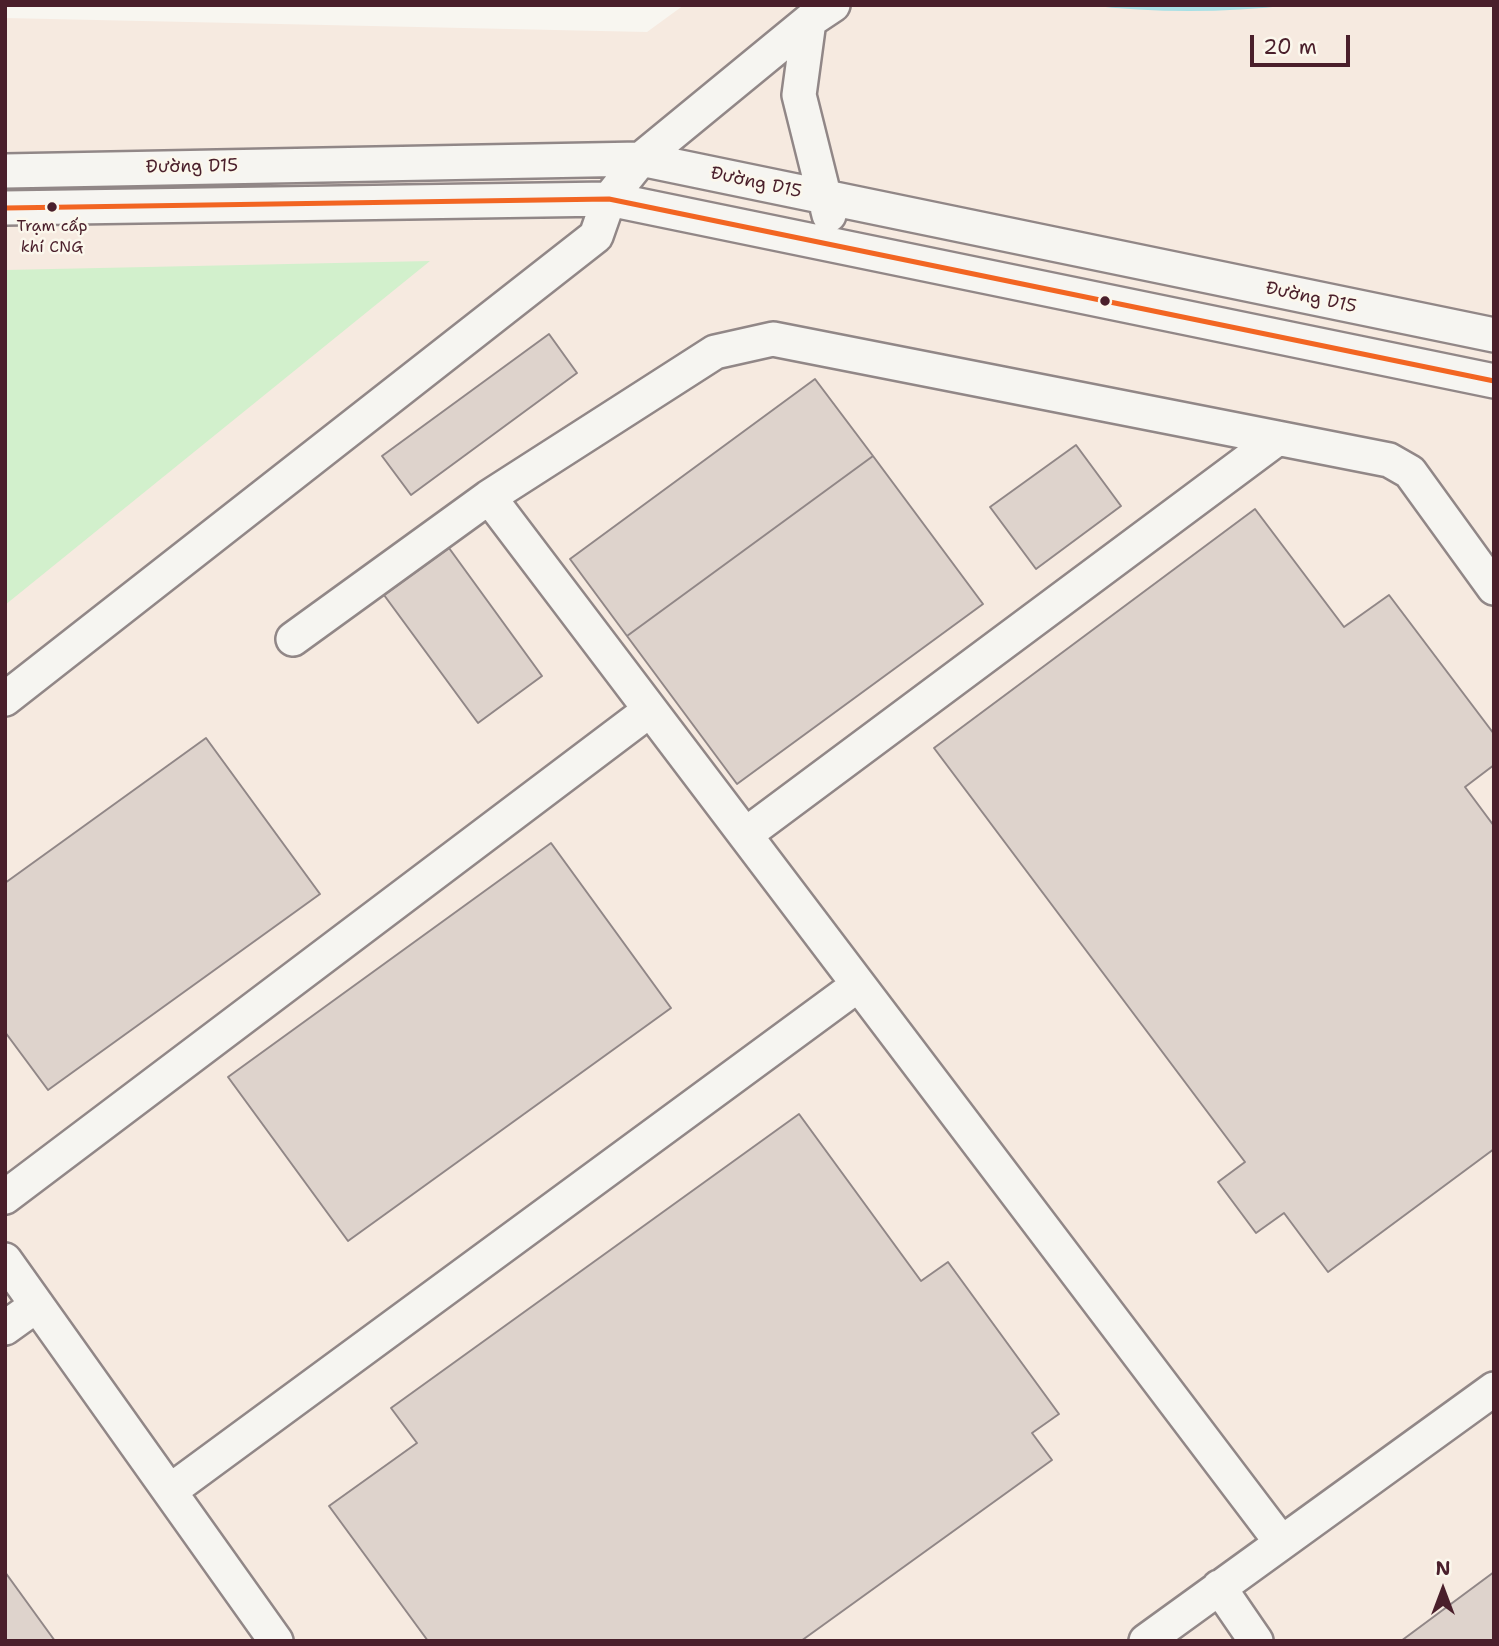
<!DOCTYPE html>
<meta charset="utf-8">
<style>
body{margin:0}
#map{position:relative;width:1499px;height:1646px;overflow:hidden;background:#f8f6f0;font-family:"Shantell Sans",sans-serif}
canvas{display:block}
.frame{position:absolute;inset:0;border:7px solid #4a1f2b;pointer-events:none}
.north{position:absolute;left:1408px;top:1555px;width:70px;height:70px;-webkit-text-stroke:5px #fbf7ec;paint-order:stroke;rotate:0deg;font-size:19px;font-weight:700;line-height:28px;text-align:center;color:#4a1f2b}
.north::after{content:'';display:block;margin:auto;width:24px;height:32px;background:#4a1f2b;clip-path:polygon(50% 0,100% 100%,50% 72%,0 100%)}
.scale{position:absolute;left:1250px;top:35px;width:100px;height:32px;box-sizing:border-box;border:4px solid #4a1f2b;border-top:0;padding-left:9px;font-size:21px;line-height:24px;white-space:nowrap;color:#4a1f2b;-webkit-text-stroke:5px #fbf7ec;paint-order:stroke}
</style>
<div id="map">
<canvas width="1499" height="1646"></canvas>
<div class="frame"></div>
<div class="north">N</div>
<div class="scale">20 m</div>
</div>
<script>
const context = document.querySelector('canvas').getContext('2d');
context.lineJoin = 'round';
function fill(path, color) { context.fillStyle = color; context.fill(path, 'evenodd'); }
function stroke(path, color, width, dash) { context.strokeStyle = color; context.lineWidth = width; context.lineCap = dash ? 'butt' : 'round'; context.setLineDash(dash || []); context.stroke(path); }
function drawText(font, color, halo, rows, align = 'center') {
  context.font = font + ' "Shantell Sans",sans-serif'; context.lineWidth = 5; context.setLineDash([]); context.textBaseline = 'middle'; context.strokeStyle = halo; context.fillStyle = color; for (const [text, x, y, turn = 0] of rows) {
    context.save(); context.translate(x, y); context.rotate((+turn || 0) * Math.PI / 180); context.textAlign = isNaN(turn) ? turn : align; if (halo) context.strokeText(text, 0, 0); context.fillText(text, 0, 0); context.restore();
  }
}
const built = new Path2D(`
 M 684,5 L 1494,5 L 1494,1641 L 5,1641 L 5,18 L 647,32 Z`);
const green = new Path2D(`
 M 430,261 L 5,605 L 5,270 Z`);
const water = new Path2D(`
 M 1087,5 L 1291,5 C 1224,13 1154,13 1087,5 Z`);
const building = new Path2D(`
 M 549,334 L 577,373 L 411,495 L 382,456 Z
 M 815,379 L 873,456 L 627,636 L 570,559 Z
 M 1076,445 L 1121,506 L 1036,569 L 990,507 Z
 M 873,456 L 983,604 L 737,784 L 627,636 Z
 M 1255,509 L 1344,627 L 1389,595 L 1494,734 L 1494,765 L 1465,787 L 1494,826 L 1494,1149 L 1328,1272 L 1284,1213 L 1256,1233 L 1218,1182 L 1245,1162 L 934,748 Z
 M 449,548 L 542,676 L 478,723 L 384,595 Z
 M 206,738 L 320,894 L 48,1090 L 5,1032 L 5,883 Z
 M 551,843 L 671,1008 L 348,1241 L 228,1077 Z
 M 799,1114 L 921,1281 L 948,1262 L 1059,1414 L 1032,1433 L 1052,1460 L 801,1641 L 428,1641 L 329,1506 L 417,1443 L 391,1408 Z
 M 5,1572 L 55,1641 L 5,1641 Z
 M 1494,1572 L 1494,1641 L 1401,1641 Z`);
const minor = new Path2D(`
 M 809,21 L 799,95 L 829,215
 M 5,171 L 641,159 L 1494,335
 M 5,208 L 609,199 L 1494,381
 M 489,497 L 1281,1542
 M 293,639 L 489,497 L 715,352 L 773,339 L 1389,460 L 1410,472 L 1494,588
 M 5,699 L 596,236 L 609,199 L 641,159 L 809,21 L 833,5
 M 745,835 L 1278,438
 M 5,1197 L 650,710
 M 5,1260 L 276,1641
 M 5,1328 L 37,1305
 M 170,1491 L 858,985
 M 1219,1587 L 1256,1641
 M 1146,1641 L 1494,1389`);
const bus1 = new Path2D(`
 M 5,208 L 609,199 L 1494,381`);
const markers = [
 [52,207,6,"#4a1f2b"],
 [1105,301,6,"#4a1f2b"]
];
const busNames = [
 ["Trạm cấp",52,227],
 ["khí CNG",52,248]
];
const streetNames = [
 ["Đường D15",192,167,-1],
 ["Đường D15",756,183,12],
 ["Đường D15",1311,298,12]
];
fill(built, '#f6eae0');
fill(green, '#d2f0cc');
fill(water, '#a8e0e5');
fill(building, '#ded3cc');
stroke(building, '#918787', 2);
stroke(minor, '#918787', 38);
stroke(minor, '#f6f5f1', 33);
stroke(bus1, '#f26522', 5);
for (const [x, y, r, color] of markers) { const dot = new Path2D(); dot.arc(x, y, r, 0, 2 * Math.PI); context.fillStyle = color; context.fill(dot); stroke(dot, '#fbf7ec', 2.5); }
drawText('16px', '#4a1f2b', '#fbf7ec', busNames);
drawText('18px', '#4a1f2b', '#fbf7ec', streetNames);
</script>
